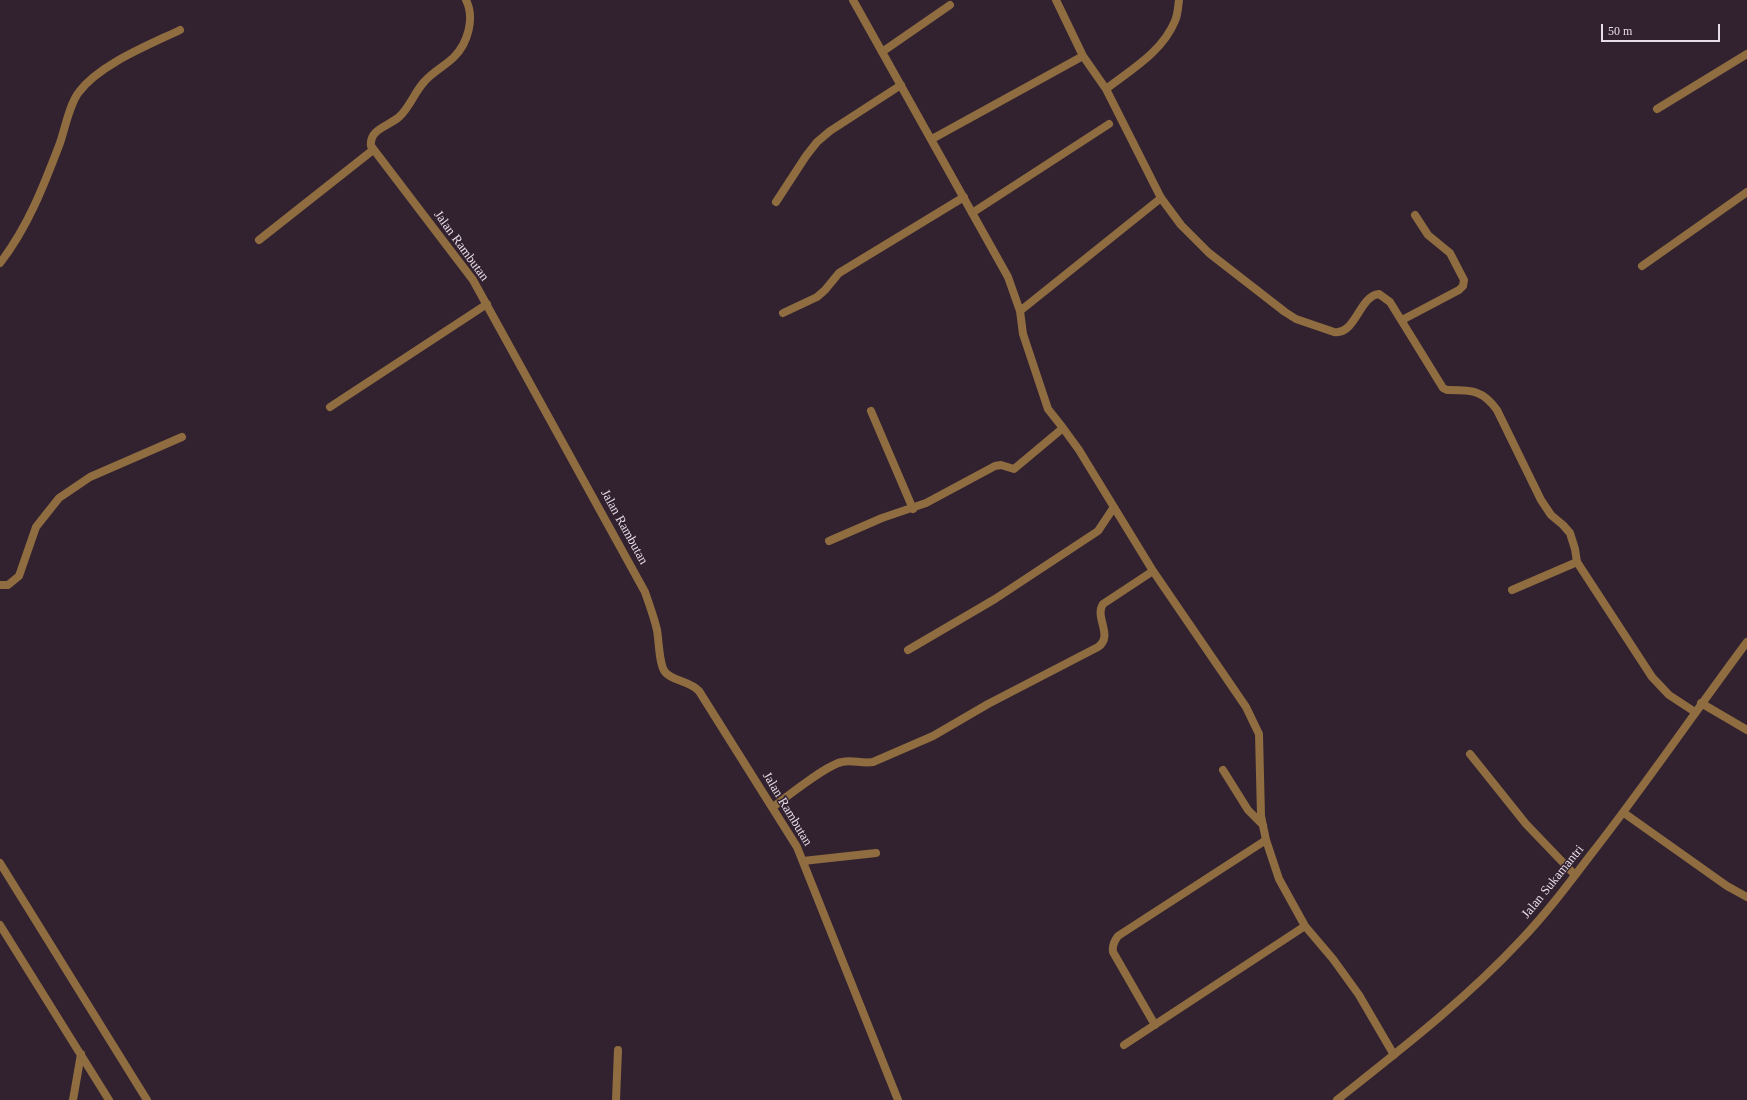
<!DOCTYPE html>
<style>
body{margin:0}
#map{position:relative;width:1747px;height:1100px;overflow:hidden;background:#322230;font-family:Georgia,serif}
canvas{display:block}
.scale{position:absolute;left:1601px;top:24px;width:119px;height:18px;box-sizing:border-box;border:2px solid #e8dde7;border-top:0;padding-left:5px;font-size:12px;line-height:14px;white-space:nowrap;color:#e8dde7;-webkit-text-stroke:3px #322230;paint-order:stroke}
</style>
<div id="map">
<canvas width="1747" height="1100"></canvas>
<div class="scale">50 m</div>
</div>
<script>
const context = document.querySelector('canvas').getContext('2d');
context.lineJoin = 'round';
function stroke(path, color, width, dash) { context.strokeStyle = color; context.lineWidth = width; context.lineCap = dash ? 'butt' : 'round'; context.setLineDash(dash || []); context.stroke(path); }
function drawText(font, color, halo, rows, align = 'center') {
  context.font = font + ' Georgia,serif'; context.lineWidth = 3; context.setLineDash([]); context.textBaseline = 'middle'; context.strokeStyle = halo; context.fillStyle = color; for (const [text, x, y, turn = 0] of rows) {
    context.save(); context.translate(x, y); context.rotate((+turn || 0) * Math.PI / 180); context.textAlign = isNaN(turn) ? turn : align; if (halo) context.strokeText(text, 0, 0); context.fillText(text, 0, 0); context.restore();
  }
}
const lane = new Path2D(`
 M 1512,590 L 1577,562
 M 0,925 L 109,1100
 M 73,1100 L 81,1054`);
const street = new Path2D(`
 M 466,0 C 475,18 468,43 454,57 C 445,66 432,72 424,82 C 414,93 410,107 399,117 C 389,126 369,129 371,146 L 473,280 L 645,592 C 649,604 654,617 657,630 C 659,641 659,664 665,672 C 672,681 690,681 699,691 L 797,847 L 898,1100
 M 853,0 L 1008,277 L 1020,311 L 1023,334 L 1048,409 L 1063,428 L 1079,450 L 1153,571 L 1246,707 L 1259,734 L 1261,816 L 1266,840 L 1279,879 L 1305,926 L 1333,959 L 1359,995 L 1394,1055
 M 1056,0 L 1083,56
 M 882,52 L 950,5
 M 1106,89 C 1132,69 1162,52 1175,21 C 1178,14 1178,7 1179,0
 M 1657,109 L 1747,54
 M 932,139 L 1083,56 L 1106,89 L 1161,198 L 1181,225 L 1209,253 L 1285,312 L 1296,319 L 1334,332 C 1356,335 1359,296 1379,294 L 1390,302 L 1443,388 L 1447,390 C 1470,390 1482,389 1497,410 L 1541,500 L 1551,515 L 1563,525 L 1570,533 L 1575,549 L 1577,562 L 1652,677 L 1669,695 L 1695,712
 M 776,202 L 806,156 L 817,142 L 830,131 L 901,85
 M 972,213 L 1109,124
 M 259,240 L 373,150
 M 0,263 C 28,227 44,185 60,143 C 65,128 70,103 79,92 C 100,64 149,45 180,30
 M 1642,266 L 1747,192
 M 1020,311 L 1161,198
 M 783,313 L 817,297 L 825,290 L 839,273 L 964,197
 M 1402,320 L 1459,290 L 1463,286 L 1464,280 L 1450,253 L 1428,235 L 1415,215
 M 330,407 L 487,304
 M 871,411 L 913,509
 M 829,541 L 882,518 L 926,503 L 995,466 L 1001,465 L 1014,469 L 1063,428
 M 0,585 L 8,585 L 19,576 L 36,527 L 59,498 L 90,477 L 182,437
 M 908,650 L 995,599 L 1098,531 L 1114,507
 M 1701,703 L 1747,730
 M 1470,754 L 1526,824 L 1575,875
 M 1223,770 L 1248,810 L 1263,825
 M 773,807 C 788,796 826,765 842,762 C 852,759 861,764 873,762 L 933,736 L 988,704 L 1098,647 C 1114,636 1094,617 1103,604 L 1153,571
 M 1624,813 L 1727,886 L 1747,897
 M 803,861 L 876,853
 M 0,863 L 147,1100
 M 1155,1025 L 1113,952 C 1112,945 1114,941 1118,936 L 1266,840
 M 1124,1045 L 1305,926
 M 616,1100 L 618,1050
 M 1337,1100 C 1400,1050 1465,1000 1520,941 C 1545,915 1567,886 1589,857 C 1644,787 1694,713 1747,642`);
const streetNames = [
 ["Jalan Rambutan",461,246,54],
 ["Jalan Rambutan",624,527,61],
 ["Jalan Rambutan",787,809,59],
 ["Jalan Sukamantri",1553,882,-51]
];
stroke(lane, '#8f6d40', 8);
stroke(street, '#8f6d40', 8);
drawText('13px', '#e8dde7', '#322230', streetNames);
</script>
